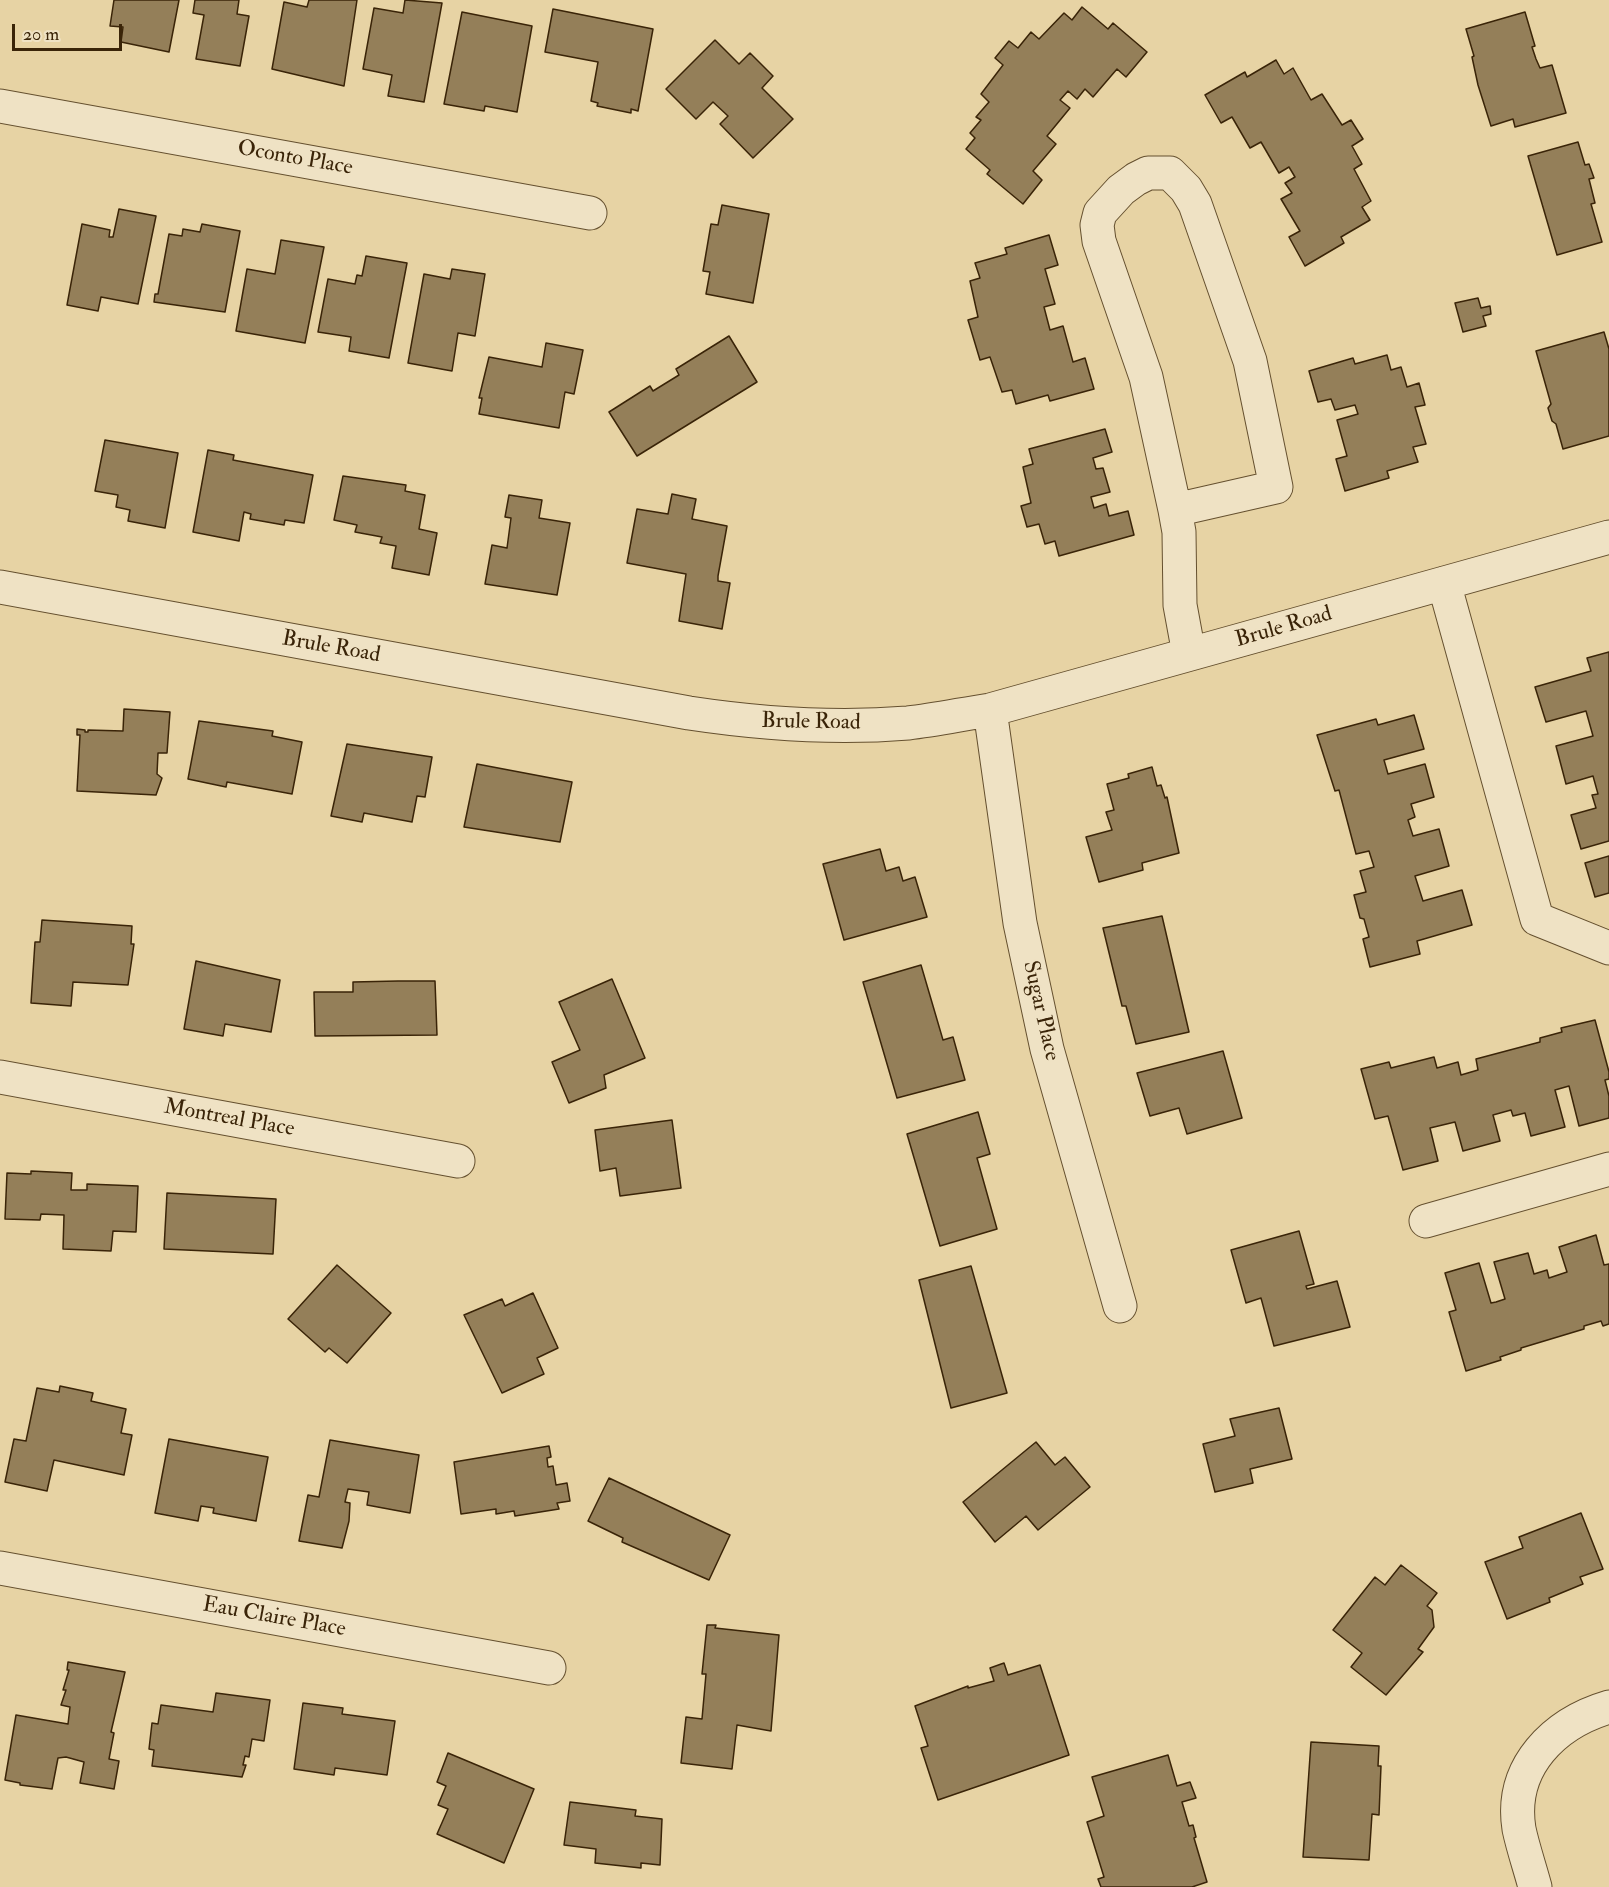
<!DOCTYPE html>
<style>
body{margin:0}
#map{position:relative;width:1609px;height:1887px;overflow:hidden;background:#e7d3a4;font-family:"IM FELL Double Pica",serif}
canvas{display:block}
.scale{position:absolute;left:12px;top:24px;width:110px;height:27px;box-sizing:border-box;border:3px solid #3a2408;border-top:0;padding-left:8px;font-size:18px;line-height:21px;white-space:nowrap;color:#3a2408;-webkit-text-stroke:4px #efe2c4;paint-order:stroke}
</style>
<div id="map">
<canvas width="1609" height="1887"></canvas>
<div class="scale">20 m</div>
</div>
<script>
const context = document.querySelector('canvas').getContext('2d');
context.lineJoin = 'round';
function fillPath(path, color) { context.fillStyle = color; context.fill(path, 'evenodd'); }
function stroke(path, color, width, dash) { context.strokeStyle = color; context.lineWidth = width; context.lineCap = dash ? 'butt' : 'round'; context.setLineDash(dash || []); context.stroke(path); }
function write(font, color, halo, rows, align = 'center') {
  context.font = font + ' "IM FELL Double Pica",serif'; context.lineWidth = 4.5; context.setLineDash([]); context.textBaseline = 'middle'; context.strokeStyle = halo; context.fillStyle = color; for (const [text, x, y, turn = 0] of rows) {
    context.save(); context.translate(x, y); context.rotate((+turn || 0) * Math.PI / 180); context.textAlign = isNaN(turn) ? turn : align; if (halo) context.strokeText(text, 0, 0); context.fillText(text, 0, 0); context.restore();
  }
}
const building = new Path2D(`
 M114 0H179L169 52 121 42 123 27 110 26Z
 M195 0H239L237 14 249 16 240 66 196 59 204 15 193 13Z
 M309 0H357L344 86 272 69 284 2 307 7Z
 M405 0 442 3 424 102 388 96 392 75 363 69 374 8 403 13Z
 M1082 7 1108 29 1113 23 1147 52 1126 77 1117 69 1093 97 1085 89 1077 99 1068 91 1060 100 1070 108 1047 136 1056 144 1033 171 1042 180 1023 204 987 174 990 170 966 149 975 138 970 133 981 120 976 117 989 102 981 94 1003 65 995 58 1009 41 1018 48 1031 32 1039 39 1064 13 1072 20Z
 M553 9 653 29 638 111 631 109V113L597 106 598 103 591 101 598 62 545 52Z
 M462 12 532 26 517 112 485 106 484 111 444 104Z
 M1525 12 1535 46 1532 47 1536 59 1540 68 1552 65 1566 113 1515 127 1513 119 1491 126 1478 85 1472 57 1474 56 1466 29Z
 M715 40 739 64 750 53 773 76 762 88 793 119 753 158 720 124 728 116 713 102 696 119 666 89Z
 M1276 60 1284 74 1293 68 1311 100 1322 94 1342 125 1351 120 1363 139 1352 146 1362 164 1354 169 1371 201 1362 207 1370 220 1341 237 1344 243 1305 266 1289 237 1300 231 1281 199 1292 193 1285 183 1295 177 1289 167 1279 173 1261 142 1250 148 1232 117 1221 123 1205 95 1245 72 1247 77Z
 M1578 142 1585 165 1589 164 1594 178 1589 179 1595 203 1591 204 1602 242 1557 255 1528 156Z
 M722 205 769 214 753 303 706 294 710 272 703 271 711 224 718 225Z
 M119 209 156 216 138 304 101 297 98 311 67 305 82 224 110 230 109 237H113Z
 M202 224 240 231 225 312 154 302 155 294H158L169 234 182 236 183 229 200 232Z
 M1049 235 1058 265 1045 269 1055 304 1044 307 1050 330 1063 326 1073 362 1085 358 1094 389 1050 401 1048 395 1016 404 1012 390 1002 392 990 357 980 360 968 320 978 317 970 281 980 278 975 263 1007 254 1005 248Z
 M281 240 324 247 305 343 236 331 247 269 275 274Z
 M366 256 407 263 389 358 349 351 351 337 318 332 328 279 355 284 357 275 362 276Z
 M452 269 485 274 475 336 458 333 452 371 408 363 424 274 450 279Z
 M1478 298 1481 308 1490 306 1491 314 1483 316 1486 326 1463 332 1455 303Z
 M1604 332 1609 349V436L1563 449 1556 424 1552 421 1548 408 1551 404 1536 351Z
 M729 336 757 382 637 456 609 412 650 386 653 391 679 375 676 369Z
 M546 343 583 350 574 394 565 392 559 428 479 414 482 398H479L489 357 542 367Z
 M1387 355 1391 370 1401 367 1407 387 1419 383 1425 405 1415 407 1426 444 1413 447 1418 462 1387 471 1389 478 1345 491 1336 459 1347 456 1337 420 1358 414 1355 405 1335 410 1331 399 1318 402 1309 371 1353 358 1355 364Z
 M1105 429 1112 452 1093 458 1096 469 1103 468 1110 492 1091 497 1094 508 1106 504 1109 516 1128 511 1134 535 1059 556 1055 541 1045 544 1039 524 1027 527 1021 506 1031 503 1023 467 1033 464 1029 449Z
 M105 440 178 453 165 528 128 521 130 510 116 507 118 495 95 491Z
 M208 450 234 455 233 460 313 475 304 523 285 520 284 525 250 519 251 514 244 512 239 541 193 532Z
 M343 476 406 485 405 491 425 495 419 529 437 533 429 575 392 568 396 546 380 543 382 537 355 532 357 525 334 520Z
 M672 494 696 499 692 519 727 526 718 576V581L730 583 722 629 679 621 686 574 627 563 637 509 668 514Z
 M509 495 542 500 539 518 570 523 557 595 485 584 492 545 507 548 511 518 505 517Z
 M1609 652V841L1581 849 1571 815 1596 808 1592 795 1598 794 1593 776 1566 784 1556 746 1593 736 1586 711 1546 722 1535 687 1591 671 1587 658Z
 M124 709 170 712 167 753H158L157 774 162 778 156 795 77 791 80 735H77V729L85 730V732H88V730L123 731Z
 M1414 715 1424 749 1384 760 1388 774 1425 764 1434 797 1411 804 1415 817 1408 820 1413 836 1439 829 1449 866 1415 876 1423 901 1462 890 1472 925 1417 941 1420 954 1370 967 1363 939 1369 937 1364 919 1360 918 1354 895 1366 892 1360 871 1374 867 1369 851 1356 854 1339 790 1335 791 1317 735 1376 719 1378 725Z
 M199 721 273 731 272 736 302 742 292 794 227 782 226 787 188 779Z
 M347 744 432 757 425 797 417 796 412 822 364 813 362 822 331 816Z
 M477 764 572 782 560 842 464 827Z
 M1152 767 1157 786 1161 785 1165 798 1167 797 1179 853 1142 863 1143 870 1099 882 1086 837 1112 830 1106 812 1114 810 1107 784 1129 778 1128 774Z
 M880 849 886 871 899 867 903 881 915 877 927 917 844 940 823 864Z
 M1609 856V893L1595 897 1585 863Z
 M1162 916 1189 1032 1136 1044 1126 1006H1122L1103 928Z
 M42 920 132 926 131 944H134L128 985 73 982 71 1006 31 1003 35 942H40Z
 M196 961 280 980 271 1032 225 1024 223 1036 184 1029Z
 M921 965 943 1040 953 1037 965 1080 897 1098 863 982Z
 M612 979 645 1058 604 1075 606 1088 569 1103 552 1062 580 1050 559 1002Z
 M398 981H435L437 1035 315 1036 314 992H353V982Z
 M1595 1020 1609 1072V1079L1605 1080 1609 1096V1118L1579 1126 1569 1086 1555 1090 1565 1127 1531 1136 1525 1113 1513 1116 1511 1110 1493 1115 1500 1141 1463 1151 1455 1122 1430 1128 1438 1161 1403 1170 1388 1116 1375 1119 1361 1069 1389 1062 1391 1068 1434 1057 1437 1068 1458 1062 1461 1075 1478 1070 1476 1059 1540 1042V1038L1562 1032 1561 1028Z
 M1223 1051 1242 1118 1187 1134 1179 1108 1150 1116 1137 1073Z
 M978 1112 990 1154 977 1158 997 1229 940 1246 907 1134Z
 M672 1120 681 1188 620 1196 616 1168 600 1171 595 1130Z
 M31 1171 72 1173 71 1190H87V1184L138 1186 136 1232 113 1231 111 1251 63 1249 64 1215 41 1214 40 1220 5 1219 7 1173 31 1174Z
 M167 1193 276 1199 273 1254 164 1249Z
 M1299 1231 1314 1284 1306 1286 1307 1289 1337 1281 1350 1327 1274 1346 1261 1298 1246 1303 1231 1250Z
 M1596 1235 1604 1265 1609 1264V1324L1603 1326 1601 1321 1584 1326V1329L1521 1348V1350L1500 1357 1501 1360 1466 1371 1449 1312 1456 1310 1445 1273 1479 1263 1491 1303 1496 1302 1505 1299 1494 1262 1528 1253 1534 1274 1547 1270 1549 1278 1567 1272 1559 1247Z
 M337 1265 391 1313 347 1363 329 1348 325 1352 288 1319Z
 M971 1266 1007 1393 951 1408 919 1280Z
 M533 1293 558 1348 537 1358 544 1374 502 1393 464 1315 502 1299 505 1306Z
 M60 1386 93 1393 91 1401 126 1409 121 1433 132 1435 124 1475 54 1460 47 1491 5 1482 14 1439 26 1441 37 1388 59 1392Z
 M1279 1408 1292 1459 1250 1469 1253 1483 1215 1492 1203 1444 1235 1436 1230 1419Z
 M169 1439 268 1457 256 1521 213 1513 214 1508 201 1506 198 1521 155 1513Z
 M330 1440 419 1455 410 1513 367 1505 369 1492 348 1489 345 1502 350 1503 349 1521 342 1548 299 1541 308 1495 319 1497Z
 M1036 1442 1055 1465 1065 1457 1090 1487 1038 1530 1026 1516 995 1542 963 1502Z
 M549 1446 551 1457 547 1458 548 1467 553 1466 556 1485 567 1483 570 1501 557 1503 559 1509 515 1516 514 1511 496 1514V1509L461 1514 454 1462Z
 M609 1478 730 1535 709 1580 622 1542 623 1538 588 1521Z
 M1581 1513 1603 1569 1580 1577 1583 1584 1549 1598 1550 1602 1507 1619 1485 1562 1523 1548 1519 1537Z
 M1401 1565 1437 1593 1427 1606 1432 1610 1434 1627 1418 1649 1423 1652 1386 1695 1351 1667 1362 1653 1333 1630 1375 1577 1385 1585Z
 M707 1625H716L715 1628 779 1635 771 1731 737 1725 732 1769 681 1763 686 1717 702 1719 706 1674H702Z
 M68 1662 125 1672 111 1732 114 1733 109 1759 119 1761 114 1789 80 1783 84 1762 66 1757 58 1758 52 1789 20 1785V1783L5 1780 16 1715 68 1724 70 1707 61 1705 66 1690H63L69 1670H67Z
 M1004 1663 1008 1675 1040 1665 1069 1755 938 1800 921 1748 928 1746 915 1706 968 1686V1688L994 1681 990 1668Z
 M216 1693 270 1700 264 1741 252 1739 249 1757 245 1756 243 1765H246L242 1777 152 1766 154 1750 149 1749 152 1723 158 1724 161 1705 213 1712Z
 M303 1703 343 1708 342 1714 395 1721 387 1775 335 1768 334 1775 294 1769Z
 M1311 1742 1379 1746 1378 1766H1381L1379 1815 1372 1814 1369 1860 1303 1857Z
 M448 1753 534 1789 504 1863 437 1834 448 1809 438 1805 446 1786 437 1782Z
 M1168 1755 1177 1786 1190 1782 1196 1798 1182 1802 1189 1826 1193 1825 1196 1837 1194 1838 1207 1882 1192 1887H1101L1098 1879 1104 1877 1087 1822 1104 1816 1092 1777Z
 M570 1802 636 1810 635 1816 662 1819 660 1865 641 1863V1868L595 1863 596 1849 564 1845Z`);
const minor = new Path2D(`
 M0 106 590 213
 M1175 510 1276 487 1250 361 1195 204 1186 189 1170 173H1148L1136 179 1121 190 1100 213 1097 225 1099 241 1146 377 1175 510 1179 532 1180 605 1189 654
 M1444 583 1537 919 1609 948
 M0 587 689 713C762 724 834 729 908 723 935 720 963 714 990 710L1609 537
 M990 710 1020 923 1047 1049 1120 1306
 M0 1077 458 1161
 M1426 1221 1609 1169
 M0 1568 549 1668
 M1535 1887C1530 1868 1523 1848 1519 1829 1509 1766 1555 1723 1609 1707`);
const streetNames = [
 ["Oconto Place",295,159,10],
 ["Brule Road",1284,628,-16],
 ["Brule Road",331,648,10],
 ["Brule Road",811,723,1],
 ["Sugar Place",1040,1011,77],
 ["Montreal Place",229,1119,10],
 ["Eau Claire Place",274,1618,10]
];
fillPath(building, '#947f59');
stroke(building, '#3a2408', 1.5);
stroke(minor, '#65502f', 35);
stroke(minor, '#efe2c4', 33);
write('22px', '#3a2408', '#efe2c4', streetNames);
</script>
